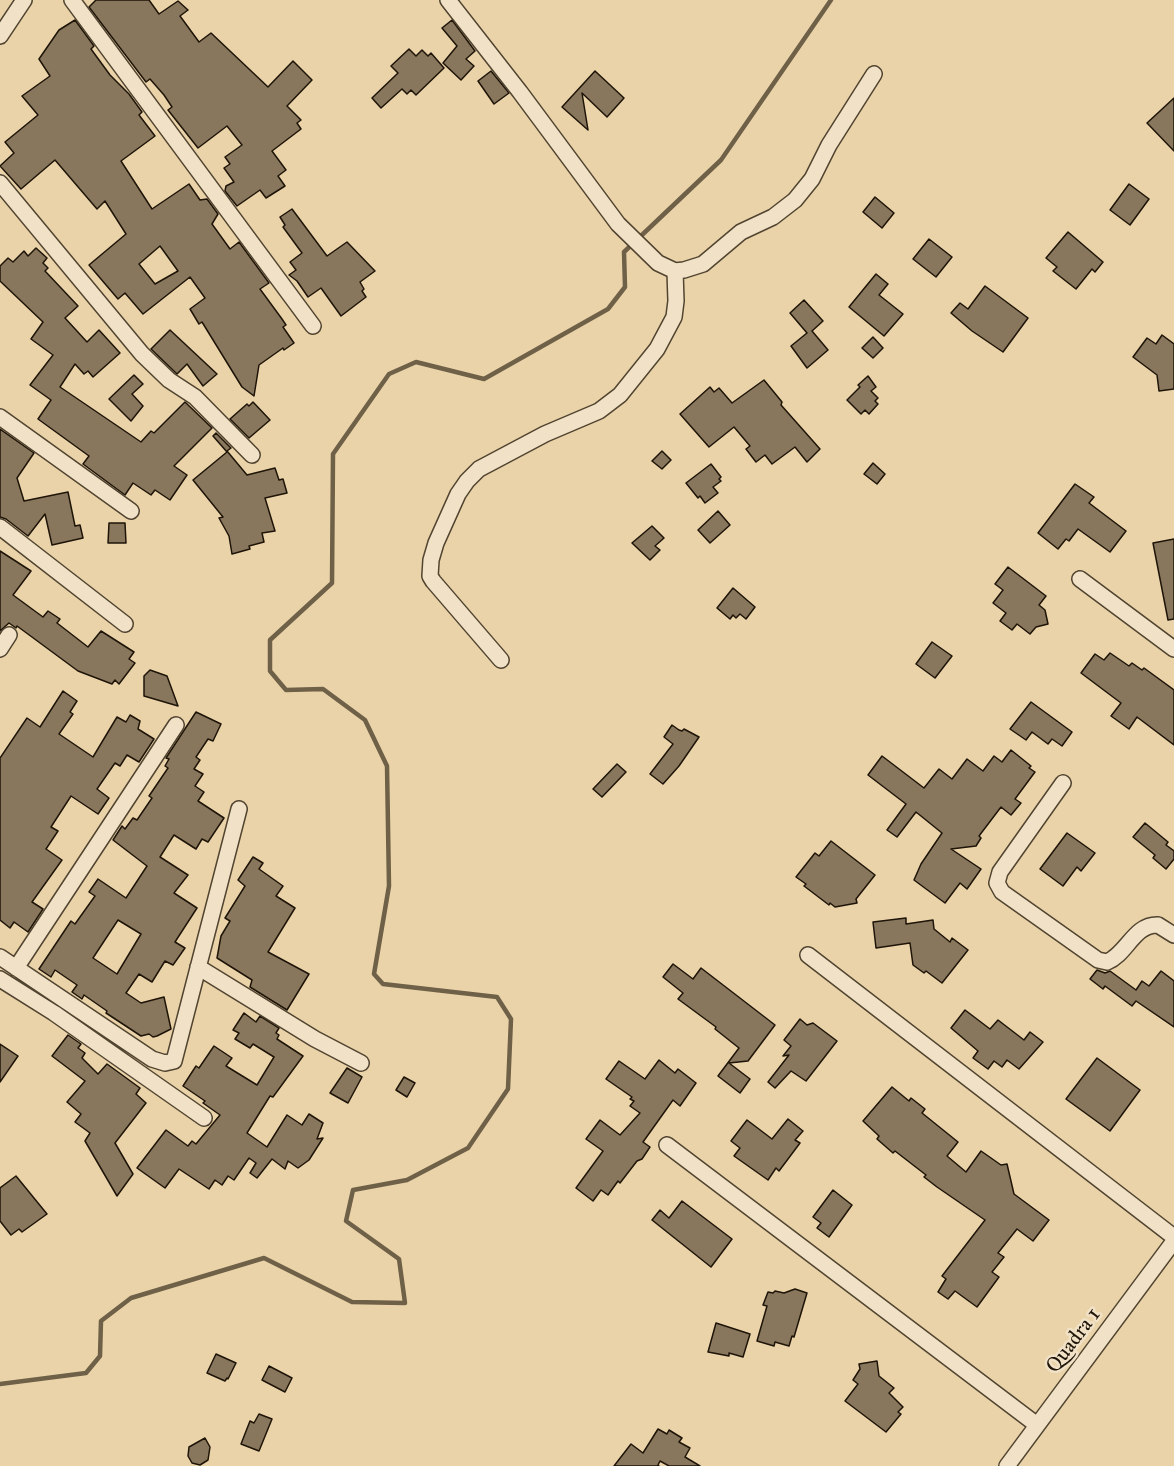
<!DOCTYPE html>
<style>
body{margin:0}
canvas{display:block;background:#ead3a9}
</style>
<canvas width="1174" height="1466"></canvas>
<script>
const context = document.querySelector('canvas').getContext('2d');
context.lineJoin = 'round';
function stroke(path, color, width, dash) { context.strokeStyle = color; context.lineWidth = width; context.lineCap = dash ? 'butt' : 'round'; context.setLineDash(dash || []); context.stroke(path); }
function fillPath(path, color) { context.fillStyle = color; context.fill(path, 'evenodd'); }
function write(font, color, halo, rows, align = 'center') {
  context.font = font + ' "IM FELL Great Primer",serif'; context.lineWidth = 5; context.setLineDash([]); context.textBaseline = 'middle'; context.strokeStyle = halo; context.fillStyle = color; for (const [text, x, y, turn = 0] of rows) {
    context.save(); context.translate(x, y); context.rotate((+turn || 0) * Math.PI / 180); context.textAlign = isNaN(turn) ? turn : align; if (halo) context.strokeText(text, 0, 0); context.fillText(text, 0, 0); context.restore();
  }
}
const stream = new Path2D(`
 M0 1384 86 1373 100 1356 101 1321 131 1298 264 1258 352 1302 405 1303 399 1259 346 1221 353 1190 407 1180 468 1148 508 1089 511 1019 497 997 383 984 374 974 389 886 387 766 365 720 323 689 286 690 270 671V640L332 583 333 454 389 374 416 362 484 379 608 309 625 287 624 252 721 160 831 0`);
const building = new Path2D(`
 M96 0H149L159 14 178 1 188 10 180 16 199 42 211 33 268 87 293 61 312 80 287 106 301 120 297 123 301 129 272 151 286 170 278 176 285 186 266 198 260 190 237 206 225 191 226 186 234 182 224 168 230 164 225 157 242 145 227 126 198 148 168 110 172 107 164 95 150 79 146 82 89 7Z
 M75 20 94 46 91 49 110 75 129 94 142 112 139 115 155 136 121 161 152 209 189 184 200 200 207 199 218 214 212 224 230 249 239 242 269 283 260 289 282 319 286 325 283 327 294 343 284 350 283 348 259 365 254 396 242 387 202 322 199 324 190 309 205 298 190 277 143 314 125 293 118 299 89 265 126 234 105 201 97 209 55 160 21 189 0 166 14 153 5 142 38 115 22 96 50 76 39 59 59 30ZM160 246 178 271 155 284 139 264Z
 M452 20 475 51 466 59 474 66 461 80 443 63 457 46 442 28Z
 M409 49 416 56 422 50 428 56 431 53 444 68 416 95 411 90 407 94 402 89 381 108 372 98 398 73 391 66Z
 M491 71 509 93 494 104 478 81Z
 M595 71 624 98 607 117 582 93 588 130 562 107Z
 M1174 98V151L1147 123Z
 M1129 184 1149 199 1130 225 1110 210Z
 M875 197 894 213 882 228 863 212Z
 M292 209 327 256 347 242 375 271 360 282 364 289 362 291 366 297 341 316 321 288 308 297 297 281 289 275 296 270 290 262 302 253 283 227 285 225 280 217Z
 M1068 232 1103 262 1095 272 1092 269 1076 289 1053 271 1057 267 1046 258Z
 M929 239 952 257 936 277 913 259Z
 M36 248 47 258 43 263 48 268 45 271 78 306 65 318 87 342 99 330 120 353 93 377 88 371 84 374 75 364 60 387 141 442 151 431 154 433 185 402 212 428 174 466 187 475 170 500 155 490 151 495 133 483 125 495 83 464 89 456 38 419 51 400 30 385 53 355 31 339 43 322 0 281V266L8 258 13 262 24 251 28 256Z
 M876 274 888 284 879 295 903 314 884 336 849 307Z
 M985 286 1028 318 1003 352 972 331 951 313 960 303 968 309Z
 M804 300 823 321 812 331 828 350 807 368 791 346 807 333 790 313Z
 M170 330 217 374 203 386 187 364 177 374 151 349Z
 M1162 335 1174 344V389L1159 391 1157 375 1133 357 1147 338 1156 344Z
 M873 337 883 348 873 358 862 348Z
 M134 375 143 384 132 394 143 406 131 421 109 399Z
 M868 376 876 387 871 391 878 398 875 401 878 404 869 414 865 410 861 414 847 400 860 387 858 385Z
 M764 380 782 402 781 405 820 449 807 462 795 447 772 464 765 455 756 462 746 449 750 446 734 427 709 447 680 414 710 387 714 392 719 388 732 403Z
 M253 402 270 420 249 438 230 419 247 404 249 406Z
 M0 429 34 453 17 478 24 501 68 492 75 526 80 525 83 538 52 545 45 514 28 536 6 519 0 517Z
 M216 433 231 448 227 451 247 475 275 468 279 480 283 479 287 493 265 498 275 531 262 533 264 542 249 546 250 549 232 554 229 536 219 518 223 517 193 480 227 452 213 436Z
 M662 451 671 460 662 469 652 461Z
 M873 463 885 474 877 484 864 474Z
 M711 464 721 477 719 479 721 481 713 487 718 493 705 503 700 496 698 498 686 483Z
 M1075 484 1094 497 1089 503 1126 531 1110 552 1078 529 1069 541 1066 539 1058 549 1038 533Z
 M718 511 730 525 710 543 698 530Z
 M109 523H125L126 543H108Z
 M652 526 664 538 655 546 660 550 650 560 632 543Z
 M1174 539V619L1168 620 1153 543Z
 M0 551 31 571 13 595 43 617 48 611 60 619 57 623 88 647 101 631 134 652 129 659 135 663 119 684 115 680 112 684 78 671 17 626 16 628 9 623 0 631Z
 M1008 567 1046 596 1039 605 1045 610 1048 624 1036 627 1030 634 1017 624 1012 630 1000 621 1006 613 993 603 1003 590 995 584Z
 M733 588 755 607 746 619 740 614 736 618 733 615 730 619 717 608Z
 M932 642 952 656 935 678 916 664Z
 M1110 653 1129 666 1132 663 1142 670 1144 668 1174 690V745L1137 717 1129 729 1111 716 1121 703 1081 673 1095 654 1104 660Z
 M150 670 167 676 178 706 144 696V676Z
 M63 691 77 701 70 712 73 714 59 734 93 757 117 717 126 722 130 715 140 721 138 729 154 739 139 762 127 755 120 766 115 763 97 789 109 798 98 814 71 796 51 827 58 831 46 849 62 860 32 902 43 909 28 932 14 922 10 928 0 920V758L27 718 40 727Z
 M1031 702 1072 732 1062 746 1052 739 1048 744 1032 732 1026 740 1010 729Z
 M196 712 221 724 213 741 208 739 196 757 200 760 194 769 203 774 195 786 204 792 198 801 224 818 208 842 202 839 196 849 174 835 160 857 188 875 174 893 197 908 175 942 185 948 173 965 165 961 152 982 139 974 126 993 141 1003 164 997 171 1029 157 1036 153 1037 149 1034 141 1036 106 1013 107 1011 84 995 82 999 72 992 77 985 55 970 51 977 39 969 71 921 75 924 95 896 89 892 98 879 126 898 147 866 113 840 122 826 125 829 133 818 137 820 152 798 149 796 168 768 165 766 169 759 166 758ZM118 920 141 934 117 974 93 958Z
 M672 725 679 730 682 731 684 729 699 737 679 766 663 784 650 774 673 744 664 737Z
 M1011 750 1031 766 1029 768 1035 772 1015 799 1021 803 1011 815 1001 807 979 836 981 838 976 846 951 849 981 869 967 889 960 883 945 903 914 880 921 864 942 833 916 812 897 837 887 830 906 804 868 775 882 756 924 788 939 769 952 779 967 759 983 771 994 756 1002 762Z
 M617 764 626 772 602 797 593 789Z
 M1145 823 1168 842 1166 845 1174 851V859L1166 869 1153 858 1155 855 1133 837Z
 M1067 833 1095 853 1081 871 1077 867 1063 886 1040 869Z
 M831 841 875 875 856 899 857 903 835 907 830 903 829 905 804 886 806 884 796 877 815 853 819 856Z
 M253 857 263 863 259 869 283 886 276 896 295 908 268 952 309 974 287 1010 250 987 252 980 217 958 221 936 230 921 225 918 245 886 238 880Z
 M906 918V924L933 920 934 929 950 942 952 938 968 950 942 983 926 971 924 973 913 965 910 943 876 948 873 922Z
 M673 964 693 979 701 968 775 1025 748 1061 729 1063 750 1079 740 1093 718 1076 739 1048 715 1029 716 1027 678 999 683 993 663 977Z
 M1097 970 1105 973 1110 971 1136 990 1142 981 1149 986 1161 971 1174 981V1027L1136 1001 1132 1006 1105 986 1103 989 1090 979Z
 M965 1010 990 1029 998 1020 1024 1040 1030 1032 1043 1042 1019 1069 1007 1060 1002 1067 994 1061 988 1069 973 1058 978 1051 951 1028Z
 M244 1013 256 1022 260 1016 279 1028 276 1033 279 1035 277 1039 303 1056 273 1097 270 1096 247 1133 267 1147 287 1115 302 1125 309 1114 323 1123 317 1139 323 1138 309 1160 298 1168 288 1161 285 1169 272 1159 257 1178 250 1173 256 1163 249 1158 234 1180 228 1176 222 1185 215 1180 209 1189 179 1169 165 1188 137 1168 166 1130 188 1146 192 1141 196 1144 220 1115 203 1103 205 1101 183 1086 196 1066 199 1068 214 1046 232 1058 226 1066 257 1085 274 1057 253 1044 250 1048 235 1039 239 1033 233 1030Z
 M800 1019 807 1025 813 1023 837 1041 806 1081 791 1071 775 1088 768 1082 789 1055 783 1056 791 1046 784 1040Z
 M68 1035 81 1044 78 1048 85 1053 82 1058 98 1074 107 1064 140 1088 136 1094 146 1103 115 1143 133 1174 117 1196 85 1141 90 1133 75 1122 81 1114 67 1102 85 1081 52 1056Z
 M0 1044 18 1056 0 1082Z
 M1097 1058 1140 1090 1110 1131 1066 1099Z
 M659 1060 675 1073 678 1069 696 1083 680 1106 673 1100 643 1142 650 1147 642 1159 637 1161 620 1183 618 1181 608 1195 601 1190 593 1201 576 1188 603 1151 586 1139 600 1120 620 1135 640 1113 630 1106 634 1101 630 1099 632 1097 606 1079 619 1061 645 1079Z
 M347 1068 362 1077 348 1103 330 1093Z
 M404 1077 415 1083 407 1097 396 1090Z
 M892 1087 909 1101 911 1098 925 1109 922 1113 958 1142 947 1156 966 1172 981 1151 1001 1165 1007 1164 1014 1194 1049 1220 1033 1241 1017 1229 998 1253 1004 1257 992 1272 999 1277 977 1307 955 1291 948 1299 938 1292 946 1279 942 1276 985 1220 937 1187 924 1177 926 1175 895 1151 893 1153 877 1139 879 1136 863 1121Z
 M788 1119 803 1131 795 1140 800 1143 779 1171 776 1168 768 1180 734 1156 740 1148 731 1141 747 1120 772 1139Z
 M16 1176 47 1214 22 1232 19 1229 11 1235 0 1221V1188Z
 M833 1190 852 1205 829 1237 817 1228 821 1223 813 1217Z
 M682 1201 732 1239 711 1267 652 1220 660 1210 669 1218Z
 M795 1289 807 1293 794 1337 792 1336 789 1346 775 1342 774 1346 757 1341 767 1306 763 1305 768 1292 773 1293 775 1291 784 1293Z
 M716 1323 750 1334 743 1357 729 1353V1356L708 1352Z
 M216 1354 236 1363 228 1379 227 1378 225 1381 207 1373Z
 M877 1361 879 1376 894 1388 889 1393 903 1407 898 1412 901 1414 886 1432 845 1401 858 1384 853 1380 860 1369 859 1364Z
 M269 1366 292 1378 285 1392 262 1380Z
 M259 1414 272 1419 259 1451 241 1444 250 1421 254 1423Z
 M658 1429 667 1434 669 1430 682 1438 679 1442 690 1448 685 1457 700 1466H669L660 1461 658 1465 659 1466H614L631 1444 643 1453Z
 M205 1438 210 1447 208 1460 200 1465 192 1463 188 1456 189 1447Z`);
const minor = new Path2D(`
 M72 0 313 326
 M448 0 520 92 618 224 658 263 675 271 684 270 703 264 741 232 773 217 795 200 812 179 829 145 874 74
 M0 36 24 0
 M0 183 142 354 169 380 195 397 252 455
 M0 417 131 511
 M0 527 125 624
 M1080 579 1174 649
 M0 649 9 635
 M501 660 433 581 430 576 431 560 436 543 458 494 467 481 479 469 545 434 599 411 620 395 657 349 674 317 676 301 675 271
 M1063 783 1000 872 997 883 1002 892 1098 960 1107 962C1127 954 1134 924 1158 925L1174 935
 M808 955 1174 1237
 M0 957 152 1059 165 1063 174 1061 239 809
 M198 967 315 1039 361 1063
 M16 968 176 725
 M0 979 54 1013 204 1118
 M667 1145 1037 1425
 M1007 1466 1174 1241`);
const streetNames = [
 ["Quadra 1",1074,1341,-53]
];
stroke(stream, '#6f6048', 4.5);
fillPath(building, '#88775c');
stroke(building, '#1e1408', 1.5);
stroke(minor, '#514430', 18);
stroke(minor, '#f1e2c7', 15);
write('21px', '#1e1408', '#f1e2c7', streetNames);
</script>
